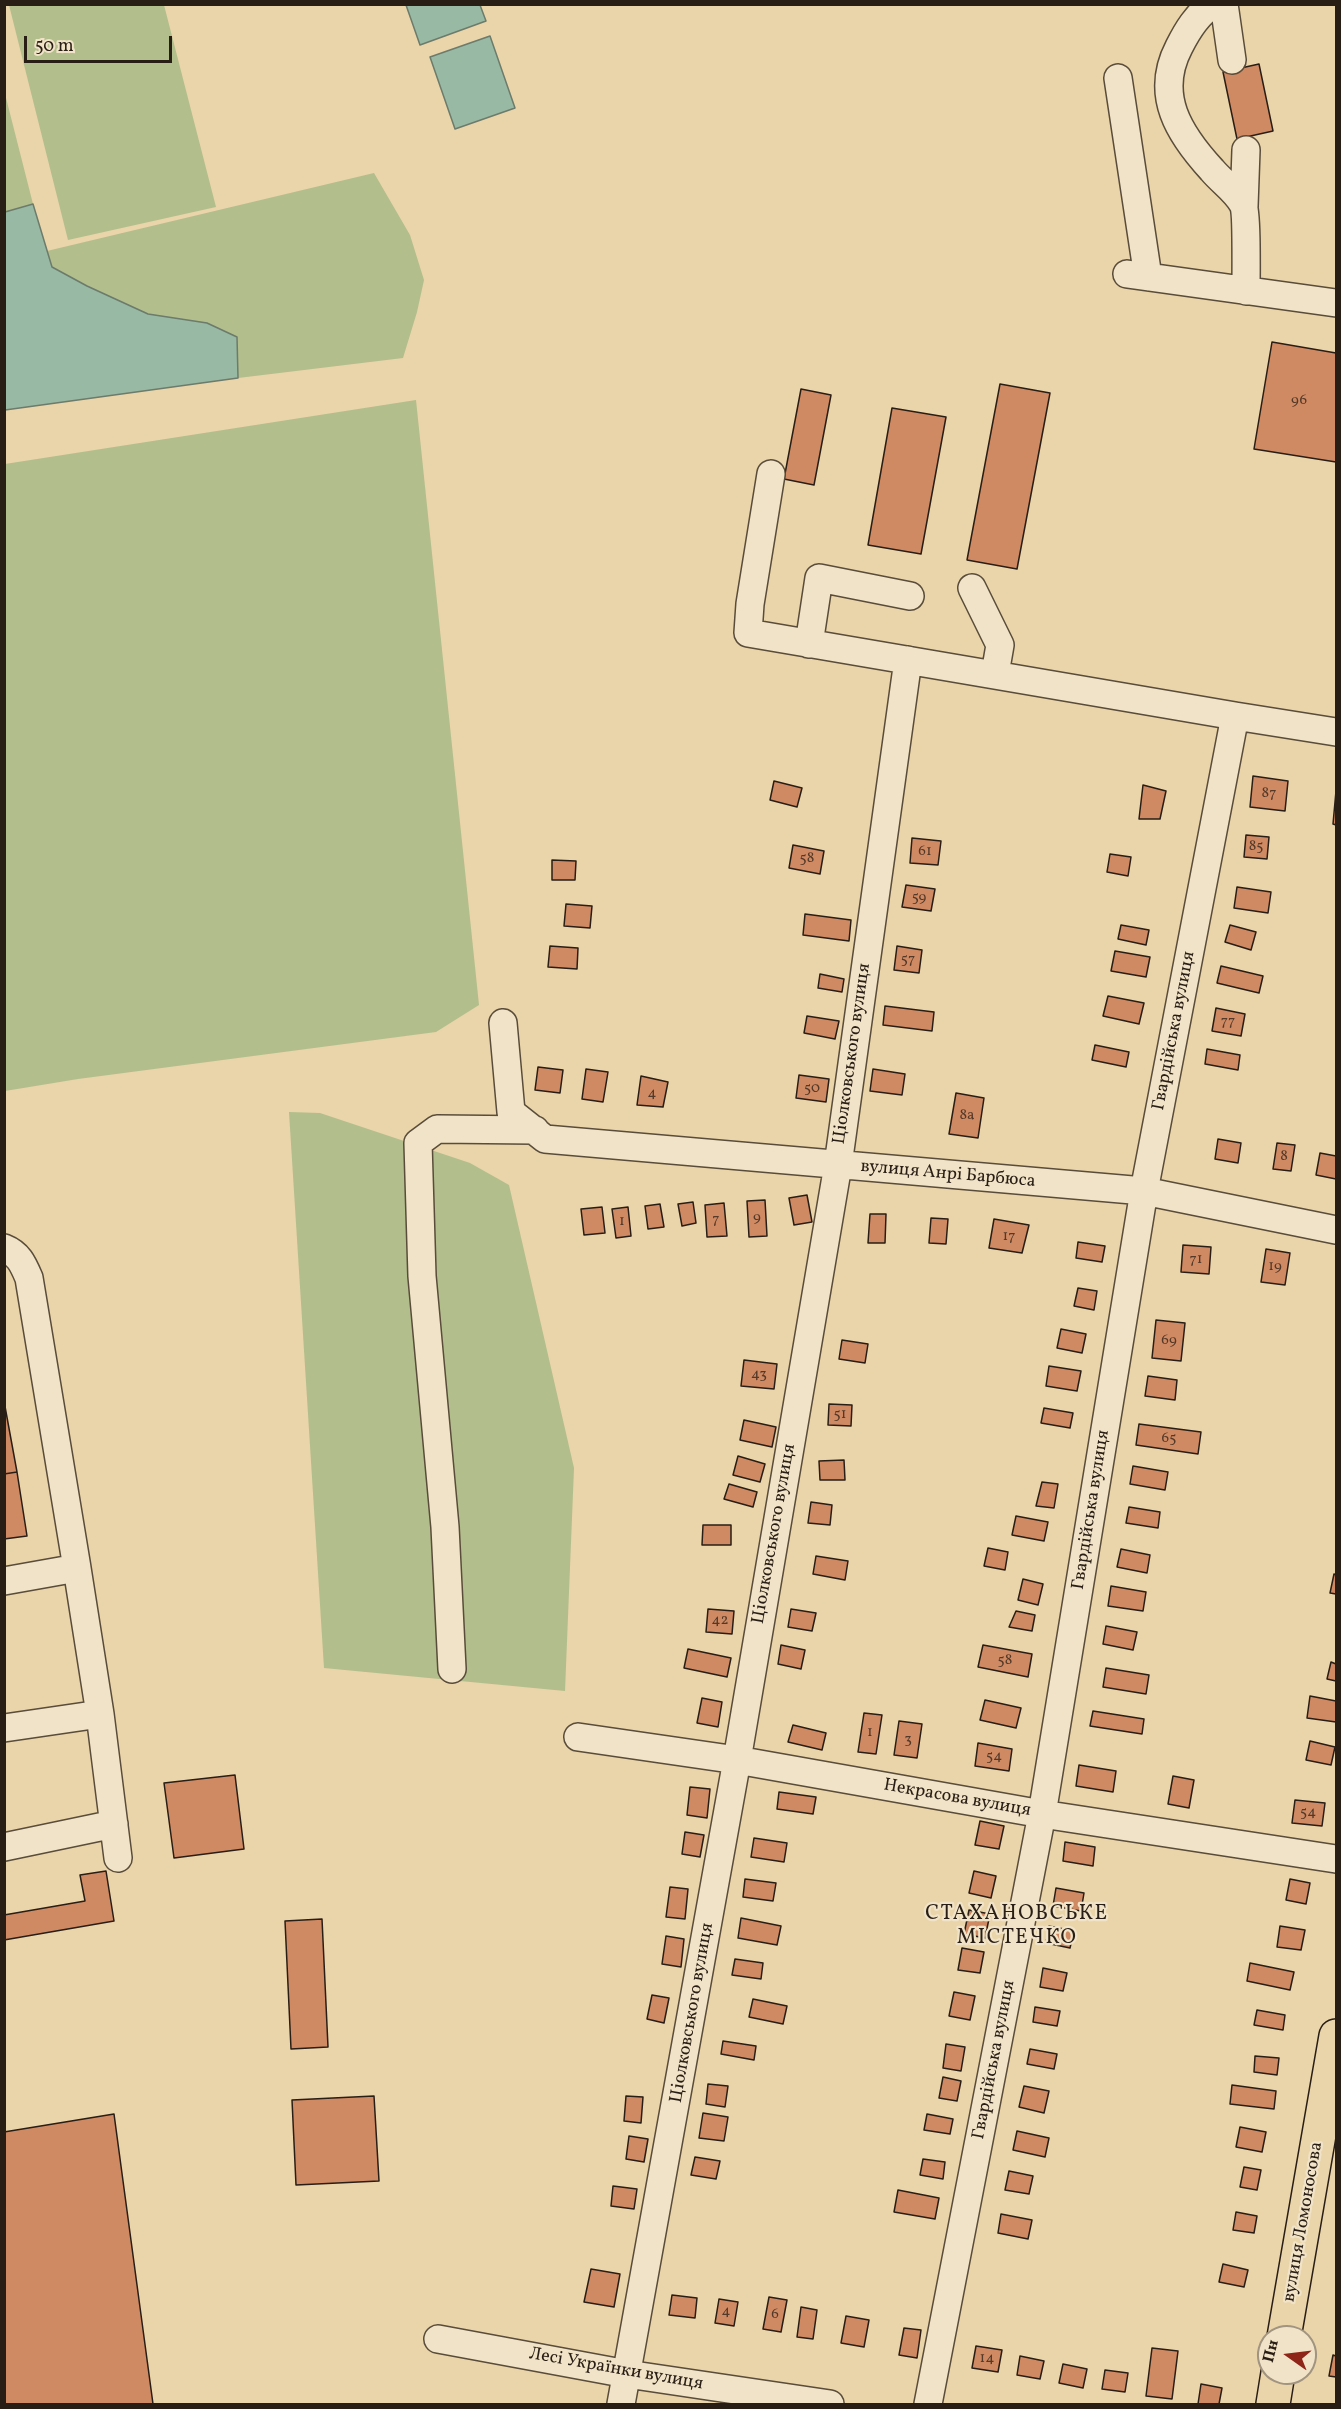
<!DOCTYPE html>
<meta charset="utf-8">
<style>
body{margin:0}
#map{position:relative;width:1341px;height:2409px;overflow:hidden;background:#ead4a9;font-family:Vollkorn,serif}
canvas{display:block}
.frame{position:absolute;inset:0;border:6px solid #291e15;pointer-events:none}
.north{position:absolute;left:1257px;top:2325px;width:60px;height:60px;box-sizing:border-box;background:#f1e3c7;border:2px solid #a19480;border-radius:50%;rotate:284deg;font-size:16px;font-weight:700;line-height:24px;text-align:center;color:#291e15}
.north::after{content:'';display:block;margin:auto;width:21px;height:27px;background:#8f2418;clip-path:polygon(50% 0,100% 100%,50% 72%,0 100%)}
.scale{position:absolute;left:24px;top:36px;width:148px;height:27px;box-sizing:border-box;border:3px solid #291e15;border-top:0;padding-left:8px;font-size:18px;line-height:21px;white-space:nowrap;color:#291e15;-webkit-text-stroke:4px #f1e3c7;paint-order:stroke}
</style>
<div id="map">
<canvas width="1341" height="2409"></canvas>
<div class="frame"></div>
<div class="north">Пн</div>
<div class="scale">50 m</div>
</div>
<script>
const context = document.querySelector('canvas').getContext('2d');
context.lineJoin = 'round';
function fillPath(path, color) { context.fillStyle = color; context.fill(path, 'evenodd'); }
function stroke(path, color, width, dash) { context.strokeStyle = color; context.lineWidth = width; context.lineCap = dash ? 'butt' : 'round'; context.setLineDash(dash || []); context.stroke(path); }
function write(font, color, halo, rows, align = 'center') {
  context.font = font + ' Vollkorn,serif'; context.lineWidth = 4.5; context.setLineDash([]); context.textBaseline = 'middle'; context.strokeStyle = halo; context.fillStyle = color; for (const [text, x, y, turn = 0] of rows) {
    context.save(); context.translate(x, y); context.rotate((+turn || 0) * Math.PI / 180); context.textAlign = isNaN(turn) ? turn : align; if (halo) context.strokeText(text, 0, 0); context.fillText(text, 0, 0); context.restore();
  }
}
const green = new Path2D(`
 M9 5H164L216 207 68 240Z
 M4 90 33 204 5 212H4Z
 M374 173 410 235 424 280 417 312 403 358 238 378 237 337 207 323 148 314 87 286 52 267 47 251Z
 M416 400 479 1005 436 1032 78 1079 5 1091V464Z
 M289 1112 320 1113 470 1163 509 1185 574 1468 565 1691 324 1668Z`);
const water = new Path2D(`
 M406 5H480L486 21 420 45Z
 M490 36 515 108 455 129 430 57Z
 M33 204 52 267 87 286 148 314 207 323 237 337 238 378 5 410V212Z`);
const building = new Path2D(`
 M1259 64 1273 131 1237 139 1223 72Z
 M1272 342 1336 353V462L1254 449Z
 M1000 384 1050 393 1017 569 967 560Z
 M801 389 831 395 814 485 784 479Z
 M892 408 946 417 921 554 868 545Z
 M1253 776 1288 781 1285 811 1250 807Z
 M774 781 802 788 797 807 770 800Z
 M1143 785 1166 791 1160 819H1139Z
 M1336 791V825L1333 824Z
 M1246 835 1269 837 1267 859 1244 857Z
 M912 838 941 841 938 865 910 863Z
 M793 845 824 851 820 874 789 868Z
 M1110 854 1131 857 1128 876 1107 872Z
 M552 860 576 861 575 880H552Z
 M906 885 935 889 931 911 902 907Z
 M1237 887 1271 892 1268 913 1234 908Z
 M566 904 592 906 590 928 564 926Z
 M805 914 851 920 849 941 803 935Z
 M1121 925 1149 930 1146 945 1118 939Z
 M1230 925 1256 932 1251 950 1225 942Z
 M550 946 578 948 577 969 548 967Z
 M897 946 922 950 919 973 894 970Z
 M1115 951 1150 957 1146 977 1111 971Z
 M1221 966 1263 976 1259 993 1217 983Z
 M820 974 844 979 842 992 818 988Z
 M1108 996 1144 1003 1139 1024 1103 1016Z
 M885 1006 934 1012 932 1031 883 1025Z
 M1216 1008 1245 1014 1241 1036 1212 1031Z
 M807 1016 839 1021 835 1039 804 1033Z
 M1095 1045 1129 1052 1126 1067 1092 1060Z
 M1207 1049 1240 1055 1238 1070 1205 1064Z
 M538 1067 563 1070 560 1093 535 1090Z
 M586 1069 608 1072 603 1102 582 1099Z
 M873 1069 905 1074 902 1095 870 1091Z
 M799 1075 829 1079 826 1102 796 1098Z
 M641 1076 668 1082 663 1107 637 1105Z
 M956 1093 984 1098 978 1138 949 1134Z
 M1218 1139 1241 1143 1238 1163 1215 1159Z
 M1277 1143 1295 1145 1291 1171 1273 1169Z
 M1320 1153 1336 1156V1179L1316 1175Z
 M807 1195 812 1222 794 1225 789 1198Z
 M765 1200 767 1236 749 1237 747 1201Z
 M693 1202 696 1223 682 1226 678 1204Z
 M724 1203 727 1236 707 1237 705 1205Z
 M660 1204 664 1227 648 1229 645 1206Z
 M602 1207 605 1233 584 1235 581 1209Z
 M628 1207 631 1236 616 1238 612 1209Z
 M870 1214H886L885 1243H868Z
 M931 1218 948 1219 946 1244 929 1243Z
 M994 1219 1029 1225 1022 1253 989 1248Z
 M1078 1242 1105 1246 1102 1262 1076 1258Z
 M1183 1245 1211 1247 1209 1274 1181 1272Z
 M1266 1249 1290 1253 1285 1285 1261 1282Z
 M1078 1288 1097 1291 1094 1310 1074 1306Z
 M1156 1320 1185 1323 1181 1361 1152 1358Z
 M1061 1329 1086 1334 1082 1353 1057 1348Z
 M842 1340 868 1344 865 1363 839 1359Z
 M744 1360 777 1364 774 1389 741 1386Z
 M1049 1366 1081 1371 1077 1391 1046 1386Z
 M1148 1376 1177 1380 1175 1400 1145 1396Z
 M4 1401 17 1472 4 1474Z
 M829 1404 852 1405 851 1426 828 1425Z
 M1044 1408 1073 1413 1070 1428 1041 1423Z
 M744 1420 776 1427 772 1447 740 1440Z
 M1139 1424 1201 1432 1198 1454 1136 1445Z
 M738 1456 765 1464 760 1482 733 1475Z
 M844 1460 845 1480H820L819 1461Z
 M1133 1466 1168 1472 1165 1490 1130 1484Z
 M17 1472 27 1536 4 1539V1474Z
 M1042 1482 1058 1484 1054 1508 1036 1506Z
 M729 1484 757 1492 753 1507 724 1499Z
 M811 1502 832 1505 830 1525 808 1523Z
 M1129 1507 1160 1512 1158 1528 1126 1523Z
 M1016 1516 1048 1522 1044 1541 1012 1535Z
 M703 1525H731V1545H702Z
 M988 1548 1008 1552 1005 1570 984 1566Z
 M1121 1549 1150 1555 1147 1573 1117 1567Z
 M816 1556 848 1561 845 1580 813 1574Z
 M1334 1574 1336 1575V1594L1330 1593Z
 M1023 1579 1043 1584 1038 1605 1018 1600Z
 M1111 1586 1146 1592 1143 1611 1108 1606Z
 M708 1609 734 1611 732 1634 706 1632Z
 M791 1609 816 1613 812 1631 788 1627Z
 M1016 1611 1035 1615 1032 1631 1009 1627Z
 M1106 1626 1137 1632 1133 1650 1103 1644Z
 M781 1645 805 1650 801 1669 778 1664Z
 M983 1645 1032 1654 1028 1677 978 1667Z
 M688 1649 731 1658 727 1677 684 1668Z
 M1331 1662 1336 1664V1681L1327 1679Z
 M1106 1668 1149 1675 1146 1694 1103 1687Z
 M1310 1696 1336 1701V1722L1307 1718Z
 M702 1698 722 1702 718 1727 697 1723Z
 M985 1700 1021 1708 1016 1728 980 1720Z
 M1093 1711 1144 1719 1142 1734 1090 1726Z
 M864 1713 882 1715 876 1754 858 1752Z
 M899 1721 922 1724 917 1758 894 1755Z
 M793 1725 826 1733 822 1750 788 1742Z
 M1310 1741 1335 1747 1331 1765 1306 1760Z
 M978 1743 1012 1749 1009 1771 975 1766Z
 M1079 1765 1116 1771 1113 1792 1076 1786Z
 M235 1775 244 1849 174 1858 164 1783Z
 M1173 1776 1194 1780 1189 1808 1168 1804Z
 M690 1787 710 1789 707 1818 687 1815Z
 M779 1792 816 1797 813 1814 777 1809Z
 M1295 1800 1325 1803 1322 1826 1292 1823Z
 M980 1821 1004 1826 999 1849 975 1845Z
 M685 1832 704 1835 700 1857 682 1854Z
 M754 1838 787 1843 784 1862 751 1857Z
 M1065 1842 1095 1847 1093 1866 1063 1861Z
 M106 1871 114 1921 4 1940V1915L85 1901 80 1875Z
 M974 1871 996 1876 991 1898 969 1893Z
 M745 1879 776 1883 773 1901 743 1897Z
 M1290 1879 1310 1883 1306 1904 1286 1900Z
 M670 1887 688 1889 685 1919 666 1917Z
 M1056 1888 1084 1893 1081 1911 1053 1906Z
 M969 1910 990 1914 985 1938 964 1934Z
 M741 1918 781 1926 777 1945 738 1938Z
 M322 1919 328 2047 291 2049 285 1921Z
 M1049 1926 1074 1931 1070 1948 1046 1943Z
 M1280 1926 1305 1930 1301 1950 1277 1947Z
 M666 1936 684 1939 681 1967 662 1964Z
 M962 1948 984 1952 980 1973 958 1970Z
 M735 1959 763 1963 761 1979 732 1975Z
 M1250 1963 1294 1972 1290 1990 1247 1981Z
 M1043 1968 1067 1973 1063 1991 1040 1987Z
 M954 1992 975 1996 970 2020 949 2016Z
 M652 1995 669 1998 664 2023 647 2019Z
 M753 1999 787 2006 783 2024 749 2017Z
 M1035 2007 1060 2011 1057 2026 1033 2022Z
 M1257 2010 1285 2015 1283 2030 1254 2025Z
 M723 2041 756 2046 754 2060 721 2054Z
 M946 2044 965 2047 961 2071 943 2068Z
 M1030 2049 1057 2054 1054 2069 1027 2064Z
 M1255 2056 1279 2058 1277 2075 1254 2072Z
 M943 2077 961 2081 957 2101 939 2098Z
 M708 2084 728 2086 725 2107 706 2104Z
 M1232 2085 1276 2091 1274 2109 1230 2104Z
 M1024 2086 1049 2091 1044 2113 1019 2107Z
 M374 2096 379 2181 296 2185 292 2100Z
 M626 2096 643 2097 641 2123 624 2121Z
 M703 2113 728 2117 724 2141 699 2138Z
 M114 2114 153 2404H4V2132Z
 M927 2114 953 2119 950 2134 924 2130Z
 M1240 2127 1266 2132 1262 2152 1236 2147Z
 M1017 2131 1049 2138 1045 2157 1013 2150Z
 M629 2136 648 2139 644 2162 626 2159Z
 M695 2157 720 2161 716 2179 691 2175Z
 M923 2159 945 2162 943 2179 920 2175Z
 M1244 2167 1261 2170 1257 2190 1240 2187Z
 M1009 2171 1033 2176 1029 2194 1005 2190Z
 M613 2186 637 2189 634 2209 611 2206Z
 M898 2190 939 2198 935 2219 894 2212Z
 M1236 2212 1257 2216 1254 2233 1233 2230Z
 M1001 2214 1032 2220 1028 2239 998 2233Z
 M1223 2264 1248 2270 1244 2287 1219 2282Z
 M591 2269 620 2274 614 2307 584 2302Z
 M672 2295 697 2298 695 2318 669 2315Z
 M769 2297 787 2300 781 2332 763 2329Z
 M719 2299 738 2302 734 2326 715 2323Z
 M801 2307 817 2310 813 2339 797 2337Z
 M846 2316 869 2320 864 2347 841 2343Z
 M904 2328 921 2330 917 2358 899 2355Z
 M976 2346 1002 2350 998 2372 972 2368Z
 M1152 2348 1178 2351 1172 2399 1146 2396Z
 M1333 2355 1336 2356V2377L1329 2376Z
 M1020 2356 1044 2361 1040 2379 1017 2375Z
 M1063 2364 1087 2369 1083 2388 1059 2383Z
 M1105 2370 1128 2373 1125 2392 1102 2389Z
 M1201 2384 1222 2388 1219 2404H1198Z`);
const minor = new Path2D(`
 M1213 4C1197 14 1187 31 1179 47 1154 95 1179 134 1212 170 1222 182 1235 190 1243 204 1247 212 1246 276 1246 291
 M1224 4 1232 60
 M1118 78 1148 277
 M1244 206 1246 150
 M1127 274 1336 303
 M771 474 750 604 748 633 1235 716
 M972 588 1000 645 995 674
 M809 644 819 578 910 596
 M503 1023 511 1112 545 1139 1144 1191 1336 1230
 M4 1248C19 1254 23 1264 29 1278L77 1568
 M4 1581 77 1568 100 1714 118 1858
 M452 1669 445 1527 422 1276 418 1143 437 1129 535 1130
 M4 1728 100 1714
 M578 1737 737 1760 1042 1814 1336 1859
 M4 1847 114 1824
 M438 2339 627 2374 830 2404
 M621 2404 737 1760 838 1165 908 660
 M928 2404 1042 1814 1144 1191 1235 716 1336 732`);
const major = new Path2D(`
 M1284 2337 1336 2036
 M1273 2404 1278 2373`);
const numberNames = [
 ["96",1299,401],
 ["87",1269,794],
 ["85",1256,847],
 ["61",925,852],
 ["58",807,859],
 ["59",919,898],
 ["57",908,960],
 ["77",1228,1022],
 ["50",812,1089],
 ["4",652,1094],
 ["8а",967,1116],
 ["8",1284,1157],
 ["9",757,1218],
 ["7",716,1220],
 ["1",622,1222],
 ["17",1009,1237],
 ["71",1196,1260],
 ["19",1275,1267],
 ["69",1169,1341],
 ["43",759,1375],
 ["51",840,1415],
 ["65",1169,1439],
 ["42",720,1621],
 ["58",1005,1661],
 ["1",870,1733],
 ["3",908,1740],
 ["54",994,1757],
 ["54",1308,1813],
 ["4",726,2312],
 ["6",775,2315],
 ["14",987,2359]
];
const streetNames = [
 ["Гвардійська вулиця",1175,1031,-79],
 ["Ціолковського вулиця",853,1054,-82],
 ["вулиця Анрі Барбюса",948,1175,5],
 ["Гвардійська вулиця",1092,1510,-81],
 ["Ціолковського вулиця",775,1534,-80],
 ["Некрасова вулиця",957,1799,10],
 ["Ціолковського вулиця",693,2013,-80],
 ["Гвардійська вулиця",995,2060,-79],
 ["вулиця Ломоносова",1304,2222,-80],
 ["Лесі Українки вулиця",616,2370,10]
];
const quarterNames = [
 ["СТАХАНОВСЬКЕ",1017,1915],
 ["МІСТЕЧКО",1017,1939]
];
fillPath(green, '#b2be8c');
fillPath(water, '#98b9a4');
stroke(water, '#6c7b6b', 1.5);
fillPath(building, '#d08a63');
stroke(building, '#291e15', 1.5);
stroke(minor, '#594c3a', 30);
stroke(major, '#291e15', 36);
stroke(minor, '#f1e3c7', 27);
stroke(major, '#ead4a9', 33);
write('15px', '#533928', null, numberNames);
write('18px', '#291e15', '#f1e3c7', streetNames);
context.letterSpacing = '1.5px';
write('21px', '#291e15', '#f1e3c7', quarterNames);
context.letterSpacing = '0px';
</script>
